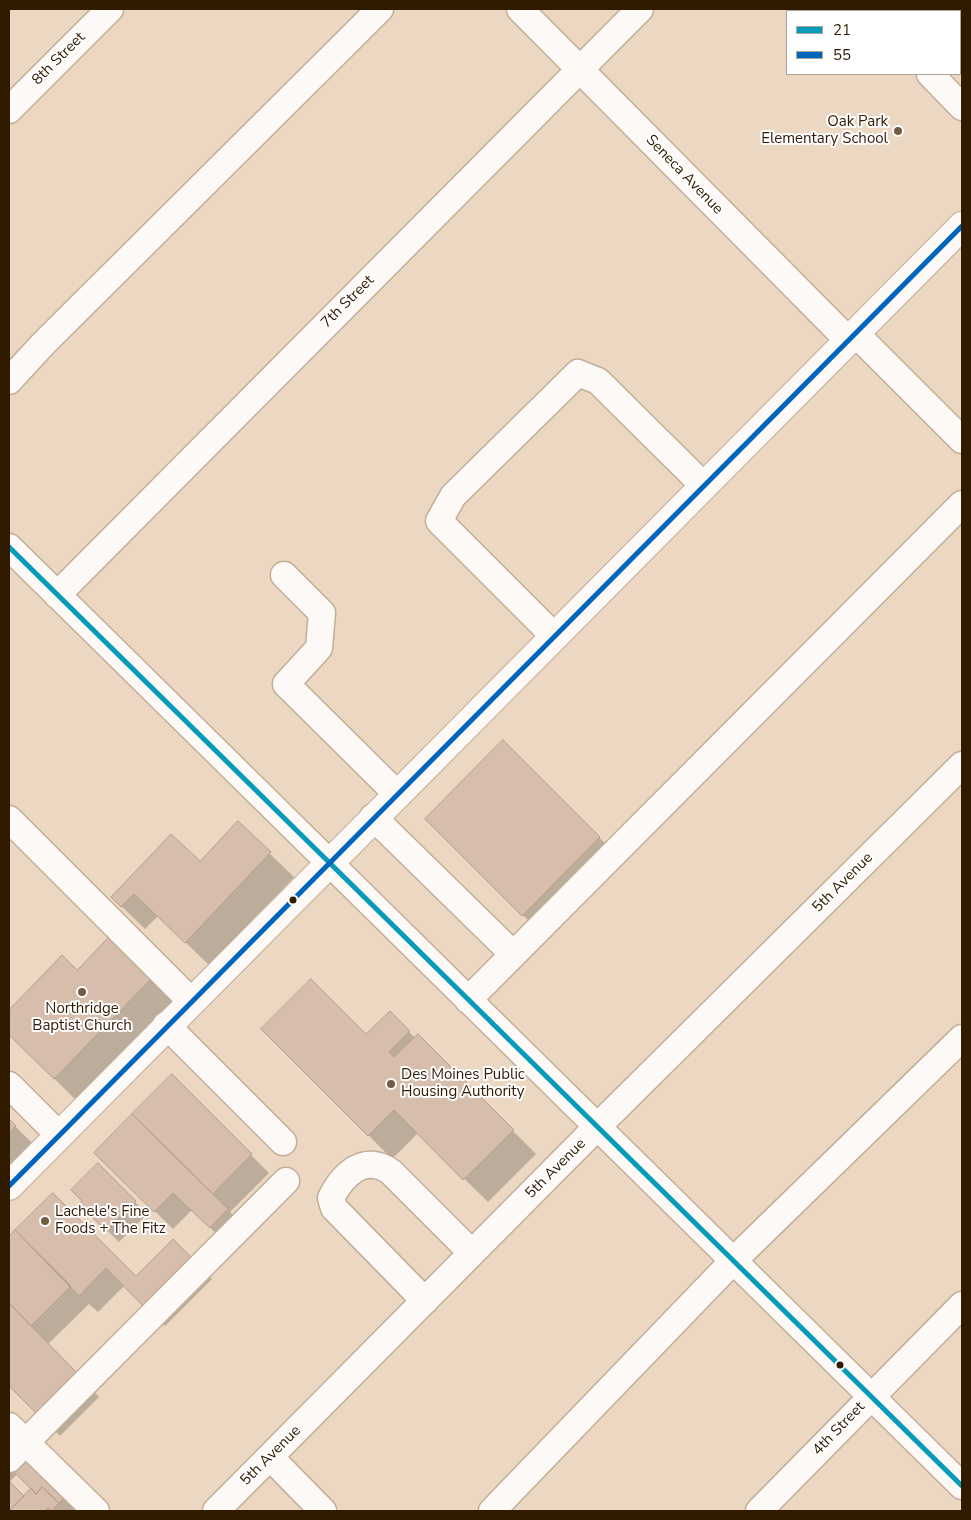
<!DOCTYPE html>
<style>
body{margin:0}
#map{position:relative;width:971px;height:1520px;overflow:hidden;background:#ecd8c2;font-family:"Nunito Sans",sans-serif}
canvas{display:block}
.frame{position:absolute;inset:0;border:10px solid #311b00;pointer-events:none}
.legend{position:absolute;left:786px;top:10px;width:175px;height:65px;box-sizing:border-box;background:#fff;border:1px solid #ada499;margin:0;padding:6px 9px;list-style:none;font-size:15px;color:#311b00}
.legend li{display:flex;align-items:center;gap:10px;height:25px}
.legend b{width:25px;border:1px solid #ada499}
</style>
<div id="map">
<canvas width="971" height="1520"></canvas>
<div class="frame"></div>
<ul class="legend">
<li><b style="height:6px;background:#059bb9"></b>21</li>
<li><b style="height:6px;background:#0065bd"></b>55</li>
</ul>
</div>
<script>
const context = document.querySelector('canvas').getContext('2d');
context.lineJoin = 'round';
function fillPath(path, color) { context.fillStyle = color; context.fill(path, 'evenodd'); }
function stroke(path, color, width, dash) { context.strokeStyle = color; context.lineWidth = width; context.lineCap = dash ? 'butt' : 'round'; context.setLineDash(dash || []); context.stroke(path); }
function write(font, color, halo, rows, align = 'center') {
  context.font = font + ' "Nunito Sans",sans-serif'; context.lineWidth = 4; context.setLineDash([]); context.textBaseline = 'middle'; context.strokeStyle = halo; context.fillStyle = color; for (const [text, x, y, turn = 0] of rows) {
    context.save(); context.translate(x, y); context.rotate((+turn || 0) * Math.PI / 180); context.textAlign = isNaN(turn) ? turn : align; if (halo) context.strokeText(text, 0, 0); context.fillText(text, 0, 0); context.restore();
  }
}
const shadow = new Path2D(`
 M938 9H962V38L960 35V11H941Z
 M503 742 623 861 546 938 426 819Z
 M238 823 294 877 209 965 158 916 145 929 112 897 200 863Z
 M113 935 178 999 78 1102 9 1034V1012L62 957 77 971Z
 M390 1012 415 1038 418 1036 536 1154 488 1202 418 1133 392 1159 263 1029 366 1036Z
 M172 1076 269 1173 230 1212 245 1228 228 1245 192 1210 173 1229 96 1153Z
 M9 1120 39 1150 9 1180Z
 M98 1165 147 1214 119 1242 80 1204Z
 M53 1195 136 1277 173 1240 212 1279 165 1326 125 1285 98 1312 89 1304 48 1344 99 1397 60 1436 9 1385V1238Z
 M9 1442 79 1507 75 1511H9V1483L24 1498 32 1489 17 1474 9 1483Z`);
const building = new Path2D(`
 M937 9H962V40L960 37V11H939Z
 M503 740 600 837 522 916 425 819Z
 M238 821 271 852 185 943 134 894 121 907 111 897 171 834 200 861Z
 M113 933 155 975 54 1079 9 1035V1010L62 955 77 970Z
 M311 979 366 1034 390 1011 410 1031 389 1052 394 1057 418 1034 514 1130 463 1180 394 1110 368 1136 261 1029Z
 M172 1074 252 1154 213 1194 132 1114Z
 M132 1114 228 1209 210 1228 173 1193 154 1212 94 1153Z
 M9 1119 16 1126 9 1134Z
 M98 1163 136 1201 106 1231 79 1204 82 1201 71 1190Z
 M53 1193 136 1276 173 1239 195 1261 146 1309 106 1268 79 1296 15 1230Z
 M15 1230 71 1286 31 1326 9 1303V1237Z
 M9 1303 77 1373 36 1413 9 1386Z
 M25 1453 68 1494 59 1503 42 1487 36 1494 10 1468Z
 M10 1482 24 1496 9 1511V1483Z
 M42 1487 59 1503 52 1511 48 1508 45 1511H9L31 1488 36 1494Z`);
const minor = new Path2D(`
 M520 9 848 340
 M866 9 869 11
 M930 74 962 107
 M9 110 110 9
 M855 333 962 440
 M9 381 43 344 380 9
 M9 547C325 862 646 1171 962 1486
 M284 575 322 613 319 648 286 684 397 794
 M57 595 640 9
 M554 636 439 521 453 496 578 373 598 381 704 486
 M373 817 513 954
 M9 819 191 1001
 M468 1000 962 504
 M166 1025 283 1142
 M9 1085 59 1135
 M425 1301 334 1208 331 1198C343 1174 365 1153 391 1172L472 1253
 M9 1426 96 1511
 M270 1457 323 1511
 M9 1459 286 1181
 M216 1511 597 1127 962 765
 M492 1511 735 1259 962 1038
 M759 1511 962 1305`);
const major = new Path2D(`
 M9 1186 962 226`);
const bus1 = new Path2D(`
 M9 547C325 862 646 1171 962 1486`);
const bus2 = new Path2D(`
 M9 1186 962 226`);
const markers = [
 [898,131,5,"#725d44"],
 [293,900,4.5,"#311b00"],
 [82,992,5,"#725d44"],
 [391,1084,5,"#725d44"],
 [45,1221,5,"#725d44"],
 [840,1365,4.5,"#311b00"]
];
const streetNames = [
 ["8th Street",59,59,-45],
 ["Seneca Avenue",684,175,46],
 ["7th Street",348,302,-45],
 ["5th Avenue",843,883,-45],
 ["5th Avenue",556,1169,-45],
 ["4th Street",839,1429,-46],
 ["5th Avenue",271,1456,-45]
];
const poiNames = [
 ["Oak Park",888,122,"right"],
 ["Elementary School",888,139,"right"],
 ["Northridge",82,1009,"center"],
 ["Baptist Church",82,1026,"center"],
 ["Des Moines Public",401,1075],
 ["Housing Authority",401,1092],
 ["Lachele's Fine",55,1212],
 ["Foods + The Fitz",55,1229]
];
fillPath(shadow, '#0003');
fillPath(building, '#d7beac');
stroke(building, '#b49d8a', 1);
stroke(minor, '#c2ae97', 29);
stroke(major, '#c2ae97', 30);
stroke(minor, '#fcf9f6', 26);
stroke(major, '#fcf9f6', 28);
stroke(bus1, '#059bb9', 5);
stroke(bus2, '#0065bd', 5);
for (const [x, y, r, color] of markers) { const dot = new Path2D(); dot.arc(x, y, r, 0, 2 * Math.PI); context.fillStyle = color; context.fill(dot); stroke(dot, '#fff', 2); }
write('15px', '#311b00', '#fff', streetNames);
write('15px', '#311b00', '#fff', poiNames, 'left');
</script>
